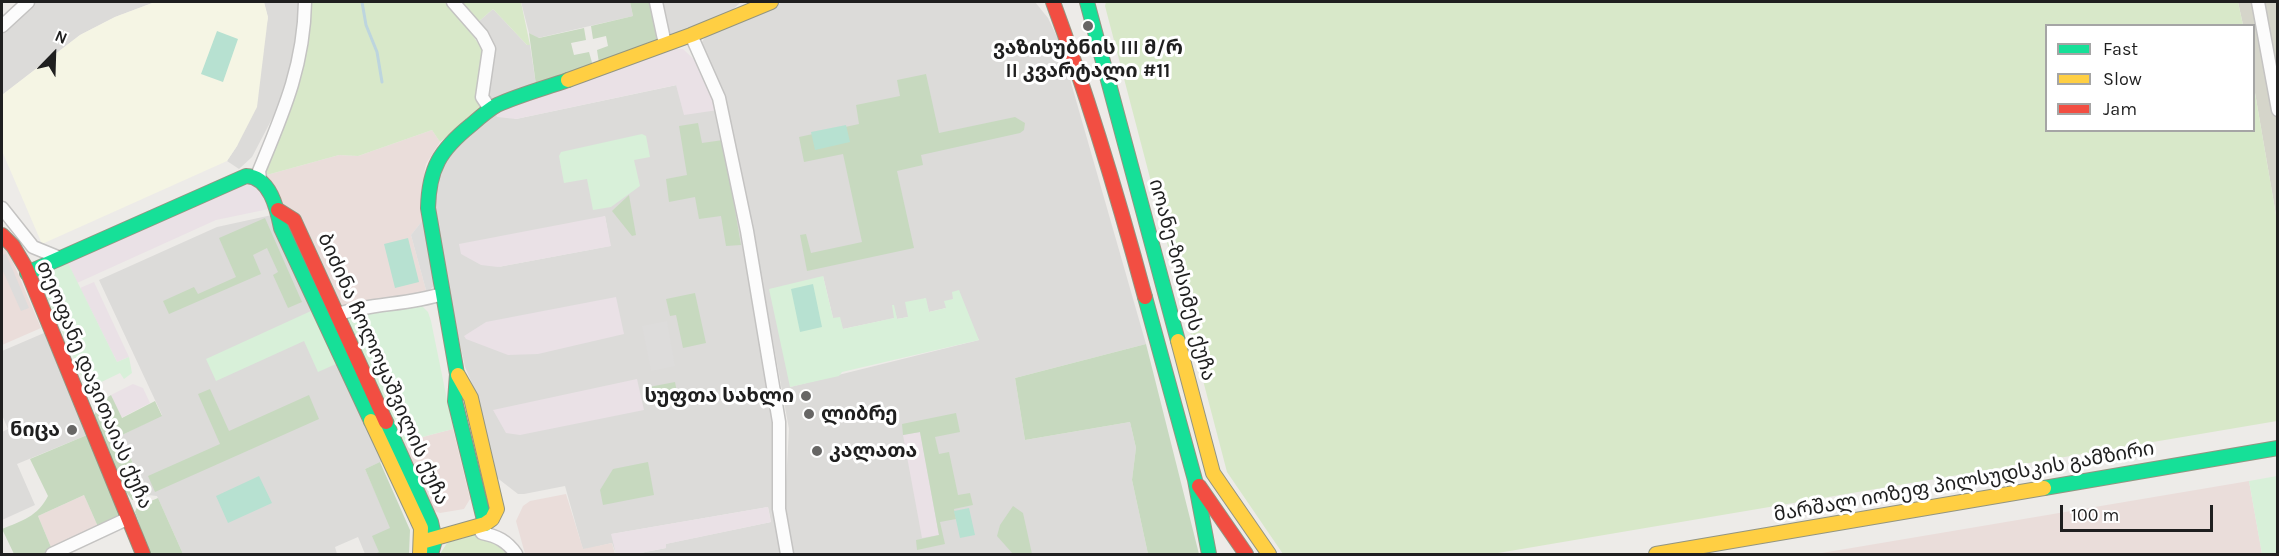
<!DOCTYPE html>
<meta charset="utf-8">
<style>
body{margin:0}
#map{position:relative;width:2279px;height:556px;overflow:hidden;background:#edebe8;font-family:Karla,sans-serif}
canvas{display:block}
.frame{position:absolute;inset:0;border:3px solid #1f1f1f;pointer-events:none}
.legend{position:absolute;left:2045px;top:24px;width:210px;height:108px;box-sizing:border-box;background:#fff;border:2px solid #a5a5a5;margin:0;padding:8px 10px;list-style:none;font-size:18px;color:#1f1f1f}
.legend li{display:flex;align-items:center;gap:12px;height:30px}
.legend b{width:30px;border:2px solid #a5a5a5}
.north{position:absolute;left:24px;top:24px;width:60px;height:60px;-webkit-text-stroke:4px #fff;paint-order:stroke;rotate:23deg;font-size:16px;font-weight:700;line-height:24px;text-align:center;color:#1f1f1f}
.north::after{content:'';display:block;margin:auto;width:21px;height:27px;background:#1f1f1f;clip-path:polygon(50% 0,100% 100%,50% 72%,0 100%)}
.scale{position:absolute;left:2060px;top:505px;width:153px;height:27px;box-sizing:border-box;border:3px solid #1f1f1f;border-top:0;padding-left:8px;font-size:18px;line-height:21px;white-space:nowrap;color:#1f1f1f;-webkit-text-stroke:4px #fff;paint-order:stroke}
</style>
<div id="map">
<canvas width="2279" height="556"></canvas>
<div class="frame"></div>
<ul class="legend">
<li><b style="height:8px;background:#16e098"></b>Fast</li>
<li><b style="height:8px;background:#ffcf43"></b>Slow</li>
<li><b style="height:8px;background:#f24e42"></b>Jam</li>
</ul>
<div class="north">N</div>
<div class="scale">100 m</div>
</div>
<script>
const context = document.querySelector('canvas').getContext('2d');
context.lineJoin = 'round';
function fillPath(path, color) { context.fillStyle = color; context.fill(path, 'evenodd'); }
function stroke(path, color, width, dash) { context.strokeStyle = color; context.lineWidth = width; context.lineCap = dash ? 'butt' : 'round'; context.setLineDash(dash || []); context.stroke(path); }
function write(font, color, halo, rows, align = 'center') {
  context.font = font + ' Karla,"Noto Sans Georgian",sans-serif'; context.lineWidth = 6; context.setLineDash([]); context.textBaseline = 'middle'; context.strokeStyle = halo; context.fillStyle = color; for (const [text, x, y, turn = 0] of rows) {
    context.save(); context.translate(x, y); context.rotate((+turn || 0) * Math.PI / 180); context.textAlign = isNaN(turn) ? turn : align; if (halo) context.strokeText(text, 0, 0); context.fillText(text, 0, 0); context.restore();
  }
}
const residential = new Path2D(`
 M33 2H155L115 17 80 35 2 95V31Z
 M264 2H302L293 64 285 94 252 157 239 169 227 161 237 146 268 18Z
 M521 2H630L633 16 538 38 529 33Z
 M661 2H741L730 12 668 39Z
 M783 2H1035L1048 18 1059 41 1146 344 1015 378 1025 440 1130 422 1136 448 1132 480 1148 554H792L784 518 789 429 751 221 719 82 701 52V43L707 35ZM823 276 833 318 843 329 895 318 893 305 897 319 908 317 925 298 929 312 946 308 953 299 979 340 790 387Z
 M493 9 527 45H530L536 85 487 102 492 59 477 23Z
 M677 85 718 110 727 147 773 414 774 509 783 554H635L666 548 665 544 771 522 768 507 612 534 616 554 612 543 583 550 565 486 524 494H518L496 477 479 400 465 367 430 207 438 166 494 110 516 119ZM605 216 610 246 498 267Z
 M272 215 383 461 365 469 391 528 379 553 375 554H365L358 537 335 547 337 554H307L306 553 302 554H183L157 496 148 495 120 436 162 415 99 280 217 227Z
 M44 333 87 435 17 464 35 505 2 520V432L8 429 2 415V351Z`);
const commercial = new Path2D(`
 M432 130 440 142 426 164 424 174 423 220 411 235 426 290 424 295 341 313 263 176 339 155 358 156Z
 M2 244 7 248 41 328 2 345Z
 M453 429 470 499 464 509 440 513 434 511 403 442Z
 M2249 481 2262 554H1816Z
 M566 494 583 549 612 543 615 554H525L516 521 523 506 530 501Z
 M84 495 99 529 53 552 38 516Z`);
const industrial = new Path2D(`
 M675 49H683L701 66 718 110 684 115 676 85 516 119 497 117 494 110Z
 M245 182 257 186 269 209 216 220 77 283 68 263Z
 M605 216 611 246 498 267 481 265 461 254 459 244Z
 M94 282 129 357 117 362 80 288Z
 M616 297 624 334 538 354 508 355 466 339 464 336 486 322Z
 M637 379 644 410 520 435 506 433 493 410Z
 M133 384 143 388 150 403 121 418 111 395Z
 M920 432 939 535 922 538 903 435Z
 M768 507 771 522 666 544V548L635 554H616L611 534Z`);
const education = new Path2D(`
 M155 2H264L268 17 257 107 237 146 227 161 42 244 2 151V95L80 35 115 17Z`);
const construction = new Path2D(`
 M2238 2H2277V221L2254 87V26L2243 25Z`);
const grass = new Path2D(`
 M307 2H449L483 50 480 108 440 142 432 130 358 156 339 155 263 176Z
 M459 2H521L530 45H527L493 9 477 23Z
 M1106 2H2238L2243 25 2046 26V130H2254V87L2277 221V421L1492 554H1283L1227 472 1105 6Z
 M474 535 496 544 507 554H440L447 543Z`);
const forest = new Path2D(`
 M630 2H650L658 41 599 63 597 50 608 46 606 36 593 39 591 26 633 16Z
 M584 28 586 40 571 43 574 55 589 52 593 66 536 85 529 33 539 38Z
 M926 74 939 133 1015 117 1025 123 1024 130 1020 133 921 155 923 165 897 171 914 248 807 271 800 235 806 234 811 253 862 242 843 154 804 162 799 137 859 124 856 105 900 96 897 80Z
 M698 123 702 143 723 140 741 245 726 246 721 216 699 219 695 197 669 202 666 179 687 175 679 126Z
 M629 195 636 235 632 236 612 211Z
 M265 218 302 302 288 308 273 275 278 272 267 248 253 255 261 274 169 314 163 301 194 287 198 294 236 277 219 238Z
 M695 293 706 343 683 348 676 315 670 316 666 299Z
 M1146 344 1199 554H1148L1132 480 1136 448 1130 422 1025 440 1015 378Z
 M675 382 678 398 653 404 649 387Z
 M210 389 229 431 309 395 319 419 155 492 148 476 220 444 198 394Z
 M111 395 122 418 155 401 162 416 120 436 148 495 139 500H132L119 482 94 416 100 402Z
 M956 413 960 432 935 437 939 454 949 452 958 495 970 493 973 505 954 509 956 519 940 522 945 544 917 550 916 540 939 535 920 432 903 435 902 424Z
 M87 435 122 518 99 529 84 495 38 516 53 552 48 554H14L2 529C22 521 38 516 48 496L30 459Z
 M380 462 410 530 409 554H375L379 552 372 536 390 528 365 469Z
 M648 462 654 495 603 505 600 490 613 469Z
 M158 498 183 554H150L135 512 137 507Z
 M1013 506 1023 513 1032 554H1013L997 536 1000 525Z`);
const park = new Path2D(`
 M642 134 646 136 650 157 634 160 640 186 611 207 593 210 587 179 564 183 559 156 561 152Z
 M68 263 117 362 129 357 132 373 124 379 120 373 87 389 40 281V277Z
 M823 276 833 318 840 317 843 329 894 318 892 305H894L897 319 908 317 905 302 926 298 929 312 946 308 944 301 953 299 952 292 959 290 979 340 842 372 839 376 790 387 769 289Z
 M422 306 428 312 431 321 453 429 403 442 347 318 357 313Z
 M311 311 336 364 318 372 304 341 216 381 206 359Z
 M2277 476V554H2262L2249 481Z`);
const pitch = new Path2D(`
 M217 31 238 39 223 82 201 74Z
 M846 125 850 142 815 150 811 132Z
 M408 238 419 282 395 288 384 244Z
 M813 284 822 327 800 332 791 289Z
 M259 476 272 503 228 523 216 496Z
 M969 508 975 535 960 538 954 511Z`);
const parking = new Path2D(`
 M423 220 434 280 433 287 424 295 426 290 411 235Z
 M6 254 29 308 21 311 2 269V255Z
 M667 321 675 366 651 371 642 326Z`);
const stream = new Path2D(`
 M362 2 366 25 377 52 382 82`);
const street = new Path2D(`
 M453 2 482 35 489 49 482 97 490 109
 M656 2 665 44
 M2258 2 2278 110
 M2 26 28 2
 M691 35 719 98 747 231 779 422V509L787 554
 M260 179 259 171C283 113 304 66 305 2
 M2 208 33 247 60 258
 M338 314C372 303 408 305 442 294
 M478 527 482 533C497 536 507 541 516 554
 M52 554 129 518`);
const fast = new Path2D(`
 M1087 2 1178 341
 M27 273 246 176C270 177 277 208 281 228L371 421
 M1145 297 1195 480 1209 554
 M386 422 431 522 435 540 431 554
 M2044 488 2278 448
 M485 524 455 401 457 374 428 208C429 168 440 150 471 125 479 118 488 110 497 105 519 95 545 88 568 80`);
const slow = new Path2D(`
 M568 80 691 35 771 2
 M1178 341 1213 473 1269 554
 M371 421 421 528 420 554
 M425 541 485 524 492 519 497 509 471 398 458 375
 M1656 554 2044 488`);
const jam = new Path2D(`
 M1053 2C1089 99 1118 197 1145 297
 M278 210 294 220 386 422
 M2 235 13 246 26 268 143 554
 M1199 486 1246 554`);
const markers = [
 [1088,26,6,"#676665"],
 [806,396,6,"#676665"],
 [809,414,6,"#676665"],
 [72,430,6,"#676665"],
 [817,451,6,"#676665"]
];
const poiNames = [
 ["ვაზისუბნის III მ/რ",1088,48,"center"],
 ["II კვარტალი #11",1088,71,"center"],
 ["სუფთა სახლი",794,396],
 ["ლიბრე",821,414,"left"],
 ["ნიცა",60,430],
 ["კალათა",829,451,"left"]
];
const streetNames = [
 ["იოანე-ზოსიმეს ქუჩა",1182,280,75],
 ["ბიძინა ჩოლოყაშვილის ქუჩა",383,369,66],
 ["თეოფანე დავითაიას ქუჩა",94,385,67],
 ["მარშალ იოზეფ პილსუდსკის გამზირი",1964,482,-10]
];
fillPath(residential, '#dcdbd9');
fillPath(commercial, '#eaddda');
fillPath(industrial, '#eae1e6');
fillPath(education, '#f5f5e4');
fillPath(construction, '#d5d5ca');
fillPath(grass, '#d8e8c9');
fillPath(forest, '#c7d9bf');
fillPath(park, '#d8f0d9');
fillPath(pitch, '#b7e1d1');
fillPath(parking, '#dddcdb');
stroke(stream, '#bdd5de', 3);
stroke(street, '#c4c3c2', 15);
stroke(fast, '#939581', 16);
stroke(slow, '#939581', 16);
stroke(jam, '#939581', 16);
stroke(street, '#fcfcfc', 12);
stroke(fast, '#16e098', 14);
stroke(slow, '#ffcf43', 14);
stroke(jam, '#f24e42', 14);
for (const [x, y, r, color] of markers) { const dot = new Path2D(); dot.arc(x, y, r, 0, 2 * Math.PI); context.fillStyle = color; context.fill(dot); stroke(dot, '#fff', 2); }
write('bold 20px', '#1f1f1f', '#fff', poiNames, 'right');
write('20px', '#1f1f1f', '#fff', streetNames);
</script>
